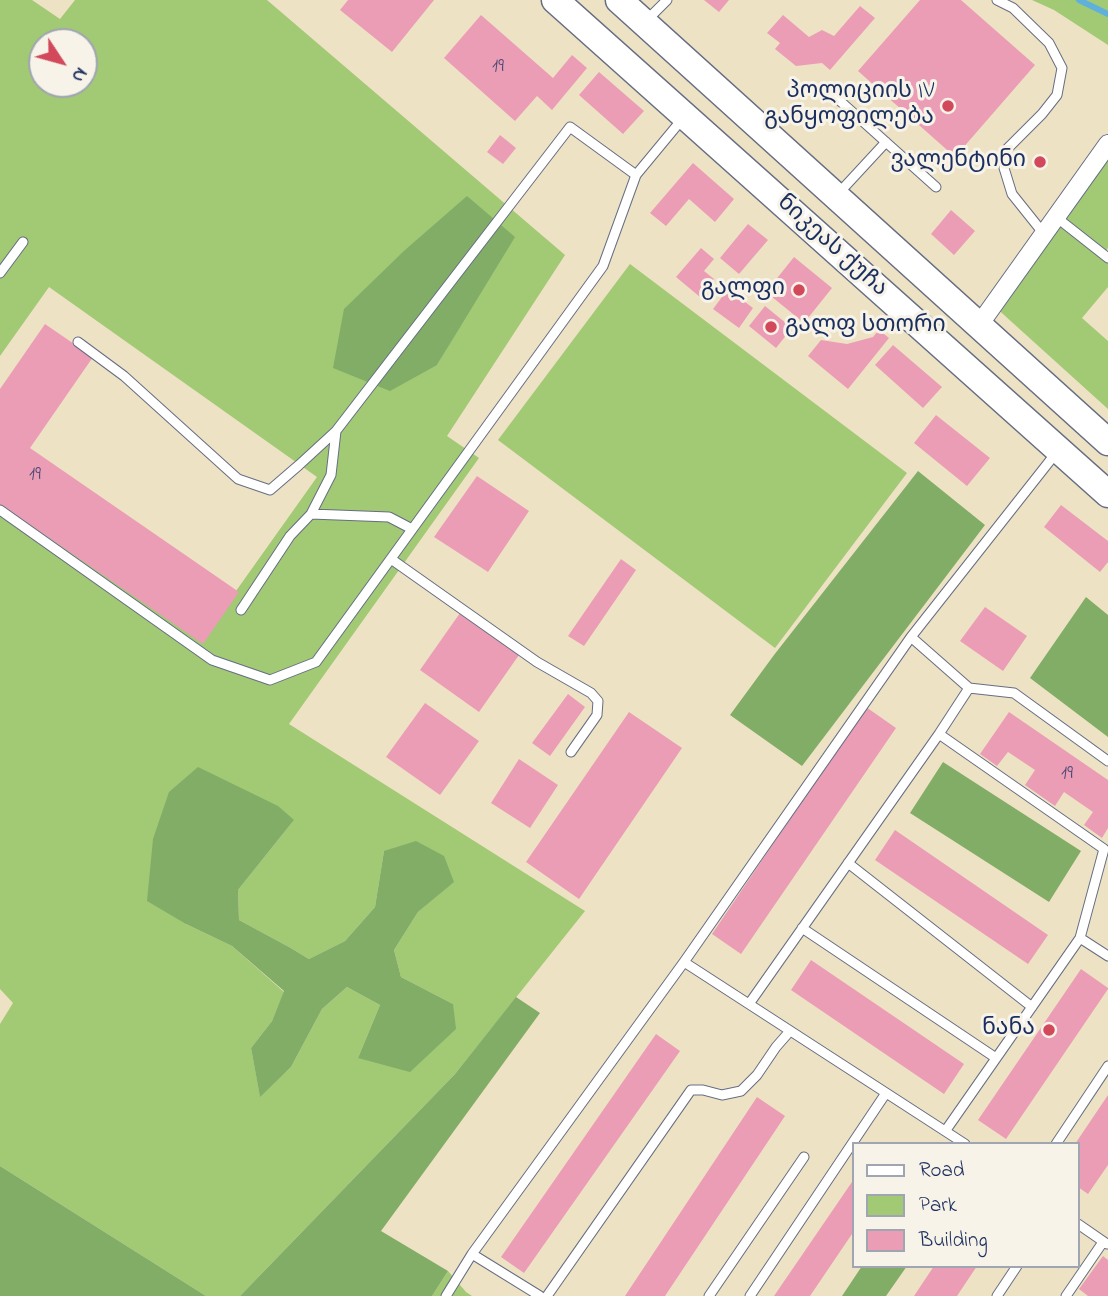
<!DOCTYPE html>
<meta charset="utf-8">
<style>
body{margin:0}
#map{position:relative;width:1108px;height:1296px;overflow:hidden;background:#eee2c4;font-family:"Indie Flower",sans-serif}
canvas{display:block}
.legend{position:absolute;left:852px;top:1142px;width:228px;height:126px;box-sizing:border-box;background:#f7f3e8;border:2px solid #9fa5b1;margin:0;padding:9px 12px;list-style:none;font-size:21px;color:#1b2f5e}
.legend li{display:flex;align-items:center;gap:14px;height:35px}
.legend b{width:35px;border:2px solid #9fa5b1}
.north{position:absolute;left:28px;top:28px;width:70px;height:70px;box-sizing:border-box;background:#f7f3e8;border:2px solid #9fa5b1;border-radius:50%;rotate:126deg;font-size:19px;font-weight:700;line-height:28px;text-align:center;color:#1b2f5e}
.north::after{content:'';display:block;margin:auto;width:24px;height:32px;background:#d1495b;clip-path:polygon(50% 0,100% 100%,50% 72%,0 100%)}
</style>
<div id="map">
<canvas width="1108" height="1296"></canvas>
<ul class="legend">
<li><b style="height:9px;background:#fff"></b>Road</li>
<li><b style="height:19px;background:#a2c974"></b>Park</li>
<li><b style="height:19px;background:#eb9db6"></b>Building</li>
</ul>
<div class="north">N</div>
</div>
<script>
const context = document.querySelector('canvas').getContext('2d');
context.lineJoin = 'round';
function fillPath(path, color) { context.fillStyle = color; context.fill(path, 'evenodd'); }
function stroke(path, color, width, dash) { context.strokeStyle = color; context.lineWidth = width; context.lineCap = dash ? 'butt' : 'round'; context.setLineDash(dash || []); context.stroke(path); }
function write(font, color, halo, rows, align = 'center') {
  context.font = font + ' "Indie Flower","Noto Sans Georgian",sans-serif'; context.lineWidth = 6; context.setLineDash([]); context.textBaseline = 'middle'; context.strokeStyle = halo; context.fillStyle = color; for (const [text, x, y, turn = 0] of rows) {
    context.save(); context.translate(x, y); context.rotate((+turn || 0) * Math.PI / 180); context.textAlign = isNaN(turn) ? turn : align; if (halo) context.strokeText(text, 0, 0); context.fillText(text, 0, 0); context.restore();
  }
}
const green = new Path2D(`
 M0 0H32L60 19 75 0H267L565 255 447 436 479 458 289 724 585 911 455 1074 240 1296H206L0 1166V1024L13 1003 0 989V492L204 636 317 477 49 287 0 356ZM42 42H84V84H42ZM467 196 471 307 437 365ZM294 820 238 890 239 920 289 947 309 959 345 941 375 907 384 851 453 882 418 912 394 950 401 977 453 1004 358 1058 380 1005 347 987 322 1009 291 1067 260 1096 251 1048 272 1021 284 992 232 946 186 924Z
 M1032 0H1108V45L1054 10Z
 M1108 144V248L1104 254 1108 258V287L1082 318 1108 341V409L993 305Z
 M630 264 907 473 775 648 498 440Z
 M448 1271 466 1292 472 1296H432Z`);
const forest = new Path2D(`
 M467 196 515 237 437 365 390 391 333 368 344 309 405 250Z
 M918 471 985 525 802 766 730 715 774 655Z
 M1086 597 1108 615V737L1030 678Z
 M943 762 1081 851 1049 902 910 813Z
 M198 767 278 806 294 820 238 890 239 920 289 947 309 959 345 941 375 907 384 851 416 841 444 856 454 882 418 912 394 950 401 977 453 1004 456 1029 410 1072 358 1058 380 1005 347 987 322 1009 291 1067 260 1097 251 1048 272 1021 284 991 232 946 186 924 147 901 153 839 169 792Z
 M516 997 540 1013 381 1231 448 1271 432 1296H240L455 1074Z
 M0 1166 206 1296H0Z
 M862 1266H907L886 1296H842Z`);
const stream = new Path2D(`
 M1079 0 1108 14`);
const building = new Path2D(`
 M348 0H434L392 52 340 10Z
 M704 0H729L719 12Z
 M920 0H961L1035 65 955 157 858 71Z
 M860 6 875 18 830 70 822 63 796 66 775 49 780 43 767 33 783 15 809 37 822 30 834 36Z
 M481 15 553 78 572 55 587 68 552 110 537 96 515 121 444 58Z
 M599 72 644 111 623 134 579 95Z
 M500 135 516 148 503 164 487 152Z
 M693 163 734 199 715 222 689 199 666 226 650 213Z
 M951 210 975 231 954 255 931 234Z
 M748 224 768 240 739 274 720 258Z
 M701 248 714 259 704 271 714 279 700 297 676 277Z
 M794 257 832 288 804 323 766 292Z
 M728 289 753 308 739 328 713 309Z
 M765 306 792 328 776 348 749 326Z
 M45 324 93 357 30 448 239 592 203 644 0 504V389Z
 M879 330 889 338 848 389 808 356 821 340 847 344 873 337Z
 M893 345 942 387 923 408 875 365Z
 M936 415 990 458 967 486 914 443Z
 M477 476 529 511 488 572 434 537Z
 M1061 505 1108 541V562L1100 572 1044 527Z
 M621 559 636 570 584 646 568 636Z
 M985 607 1027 636 1003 671 960 641Z
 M460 613 519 655 479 712 420 670Z
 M568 694 585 707 550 756 532 743Z
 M425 703 479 741 440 795 386 757Z
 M866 707 896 728 741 954 712 934Z
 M629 712 682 748 579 899 526 862Z
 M1009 712 1108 780V828L1102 838 1084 825 1093 812 1064 792 1055 806 1025 785 1035 770 1008 752 997 766 980 754Z
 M519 759 558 785 530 828 491 803Z
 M895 830 1048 935 1028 964 875 860Z
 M811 960 964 1064 944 1094 791 990Z
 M1081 969 1108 988V989L1006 1139 978 1120Z
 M656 1034 680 1051 524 1273 501 1257Z
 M1108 1095V1165L1088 1194 1078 1187V1144H1075Z
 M757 1097 785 1116 665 1296H625Z
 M854 1179V1231L810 1296H774Z
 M1103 1256 1108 1260V1296H1088L1079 1289Z
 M934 1266H977L957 1296H914Z`);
const lane = new Path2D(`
 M997 0 1013 8 1049 43 1062 68 1057 95 1042 114 1007 149 1004 168 1012 194 1044 234
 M646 21 667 0
 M830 92 936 187
 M837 195 886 142
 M1056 217 1108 258
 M0 273 23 242
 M78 342 124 376 238 479 270 490 299 465 336 431
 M0 510 212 660 270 680 316 662 603 266 636 175 684 117
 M311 514 389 517 412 529
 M391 559 537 662 591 693 598 701 597 715 571 752
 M241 610 290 536 311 514 331 475 336 431 570 127 636 175
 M969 688 1014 693 1108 761
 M939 734 1104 849 1080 938 946 1130
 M848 863 1032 1007
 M802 928 996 1058
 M1080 938 1108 956
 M684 962 965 1144
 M749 1004 939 734 969 688 911 637
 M1056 1144 1108 1066
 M1078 1224 1107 1244
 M472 1254 540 1296
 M446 1296 472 1254 684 962 911 637 1056 453
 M547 1296 691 1090H703L722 1095 741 1091 757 1075 776 1047 790 1031
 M709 1296 804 1157
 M750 1296 886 1093
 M997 1296 1017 1266
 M1066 1296 1103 1242`);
const street = new Path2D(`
 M979 325 1108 144`);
const primary = new Path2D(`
 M555 0 1108 494
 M619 0 1108 442`);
const markers = [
 [948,106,7,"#d1495b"],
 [1040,162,7,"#d1495b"],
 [799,290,7,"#d1495b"],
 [771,327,7,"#d1495b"],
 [1049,1030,7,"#d1495b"]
];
const numberNames = [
 ["19",498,68],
 ["19",35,476],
 ["19",1067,775]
];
const poiNames = [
 ["პოლიციის IV",934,93],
 ["განყოფილება",934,119],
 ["ვალენტინი",1026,162],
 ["გალფი",785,290],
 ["გალფ სთორი",785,327,"left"],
 ["ნანა",1035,1030]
];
const streetNames = [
 ["ნიკეას ქუჩა",831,247,42]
];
fillPath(green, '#a2c974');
fillPath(forest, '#81ad66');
stroke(stream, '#5fb0da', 6);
fillPath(building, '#eb9db6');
stroke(lane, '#656e82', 11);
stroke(street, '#656e82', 20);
stroke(primary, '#656e82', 29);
stroke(lane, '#fff', 9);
stroke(street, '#fff', 18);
stroke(primary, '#fff', 26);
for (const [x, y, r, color] of markers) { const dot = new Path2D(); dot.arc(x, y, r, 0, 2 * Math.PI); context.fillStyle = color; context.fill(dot); stroke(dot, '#f7f3e8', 2.5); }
write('19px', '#4f4a74', null, numberNames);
write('23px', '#1b2f5e', '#f7f3e8', poiNames, 'right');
write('23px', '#1b2f5e', '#f7f3e8', streetNames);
</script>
